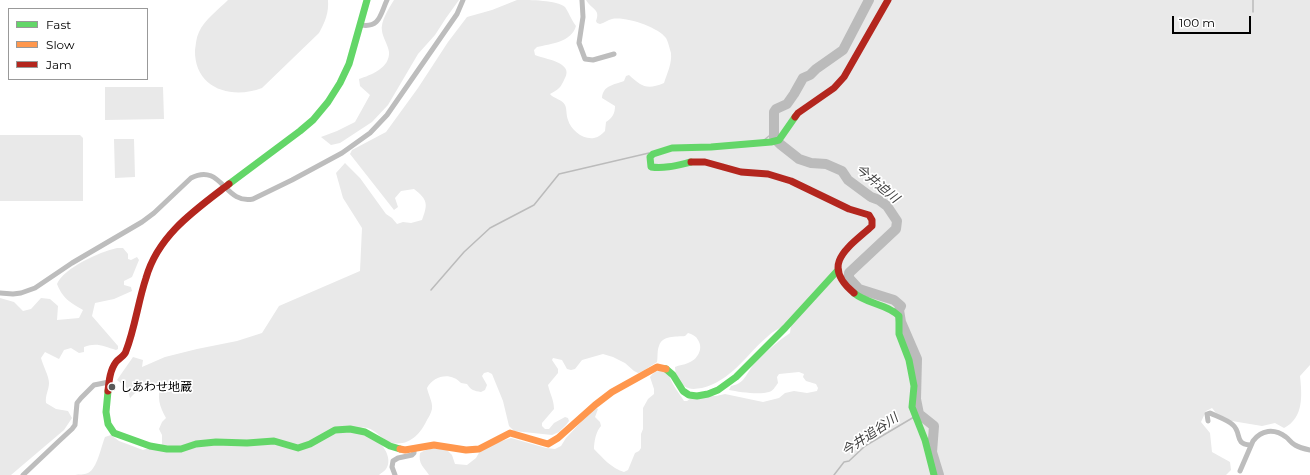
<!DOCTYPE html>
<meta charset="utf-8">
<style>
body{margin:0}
#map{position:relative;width:1310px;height:475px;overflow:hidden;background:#fff;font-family:Montserrat,sans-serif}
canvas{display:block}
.legend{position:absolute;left:8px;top:8px;width:140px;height:72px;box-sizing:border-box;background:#fff;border:1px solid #999;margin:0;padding:5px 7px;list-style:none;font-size:12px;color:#000}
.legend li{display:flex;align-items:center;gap:8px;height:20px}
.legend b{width:20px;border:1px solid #999}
.scale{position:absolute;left:1172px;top:16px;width:79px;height:18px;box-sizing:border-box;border:2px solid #000;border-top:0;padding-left:5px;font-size:12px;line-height:14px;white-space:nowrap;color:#000;-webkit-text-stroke:3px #fff;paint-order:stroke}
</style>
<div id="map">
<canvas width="1310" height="475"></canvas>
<ul class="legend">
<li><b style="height:5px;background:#63d668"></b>Fast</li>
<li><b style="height:5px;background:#ff974d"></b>Slow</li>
<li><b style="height:5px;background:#b3261e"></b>Jam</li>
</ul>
<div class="scale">100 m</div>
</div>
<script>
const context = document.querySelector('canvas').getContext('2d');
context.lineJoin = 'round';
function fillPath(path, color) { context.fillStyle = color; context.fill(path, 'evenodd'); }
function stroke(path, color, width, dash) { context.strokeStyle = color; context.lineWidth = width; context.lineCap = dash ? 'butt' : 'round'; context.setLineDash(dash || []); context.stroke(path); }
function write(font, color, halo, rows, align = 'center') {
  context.font = font + ' Montserrat,"Noto Sans JP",sans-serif'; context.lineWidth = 3.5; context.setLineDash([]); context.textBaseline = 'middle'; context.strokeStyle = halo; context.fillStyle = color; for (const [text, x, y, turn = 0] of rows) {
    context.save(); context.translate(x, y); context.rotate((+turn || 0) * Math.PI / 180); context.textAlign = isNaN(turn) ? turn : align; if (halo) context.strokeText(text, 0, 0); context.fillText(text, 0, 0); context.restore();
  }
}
const green = new Path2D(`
 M228 0H328C329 13 325 22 319 33L262 88C231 100 194 88 195 50 196 44 196 38 199 32 204 20 219 9 228 0Z
 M394 0H459L446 18 435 35 418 54 388 105 372 122 340 143 331 145 321 137 337 131 355 122 370 95 360 86 359 79C371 75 390 68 389 52 388 45 383 38 382 31 380 22 389 8 394 0Z
 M517 0C530 0 557 0 565 7 569 13 571 19 576 26 572 42 550 44 537 47L534 50 535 55C544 59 574 62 565 78 563 82 561 87 558 89 556 91 553 92 550 94 554 99 562 99 565 105 567 109 566 115 568 120 571 130 583 140 594 138 599 137 602 134 605 131L606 122C612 118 615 114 615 106L602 98C603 85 614 85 624 81L626 76 629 75C642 87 647 90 664 83 667 73 672 64 671 53 670 50 668 41 666 38 658 27 625 16 612 19 608 20 604 23 600 24L597 23 596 21C601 9 591 9 586 0H1310V365L1300 376C1302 395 1304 418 1284 428L1275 423 1262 426 1226 420 1216 413 1212 408 1206 411 1201 422 1210 433 1212 452 1230 462 1231 470 1226 475H429C424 467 418 464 420 453 429 447 437 448 447 450L452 455 455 464 467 465 476 458 480 451 487 446 511 438 546 448 555 449 561 446 566 438 581 422 586 413 595 407 598 409 595 417 600 422 601 426C596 431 594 442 594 449 603 458 611 468 624 472L628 470 635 453 639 451 641 448V434L643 429V408L648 399 654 394V389L650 377C656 369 662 370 669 375 673 387 678 391 684 401H687L694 396H716L725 394 763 402 779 398 785 393 794 391 807 393 817 391 818 388 816 384 806 381 803 377 804 374 799 372 779 374 777 377 778 383C775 387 773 391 769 392 759 395 739 392 729 390L731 386C747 383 746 371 757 361 767 351 778 341 790 333L791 325 788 324C781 327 773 331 767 337 746 355 731 381 702 388 695 389 690 390 684 386 679 381 675 374 675 367 679 365 684 365 688 363 697 360 704 349 698 340 696 336 692 334 688 333L685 336C676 337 662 335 659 346 657 350 658 357 657 362L643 371 638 373 634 371 625 363 613 357 603 354 582 360 575 369 571 370 567 369 562 360 553 358 552 360 558 369V373L548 385C550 394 554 400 554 409L542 423V426L545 429H549L554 423 565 417 568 418 569 421 566 425 559 432 552 435 514 431 509 426 503 401 492 374 488 372 484 373 482 376 487 385 485 390 481 392C474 391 471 390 467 384L461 383C451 372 434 375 427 388 428 394 433 402 432 409 431 413 429 417 427 420 420 435 407 448 389 442 378 437 373 425 360 428L359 432C366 437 373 438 379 443 386 448 392 461 386 469 385 471 381 473 379 475H75C79 474 84 475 88 473 97 469 101 447 105 437L111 435 119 441 143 450 162 444V435L159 429 162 422 166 418C159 405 157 398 161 384H144L130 398 127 388 117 380 133 357 143 360 142 367 165 357 197 349 237 341 262 333 279 306 360 271 362 228 343 198 336 173 345 163 360 178 386 214 392 218 397 224 403 222 411 223 422 220C428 204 428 200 414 189L401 191 395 198 398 207 394 210 350 154 352 150 386 132 418 88 448 42 467 17 492 10Z
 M105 87H163L164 119 105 120Z
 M0 135H80L83 138V201H0Z
 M114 139H134L135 177 115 178Z
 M117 248H123L128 254V259L131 260 137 257 139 260 132 277 124 281V285L131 287 132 291 114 299 95 303 92 316 118 346V349L116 350C104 346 96 342 84 347V352L79 353 71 348 64 350 59 359 45 352 41 358C43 366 49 376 49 383 49 390 45 395 46 403L56 409 68 411 72 418 64 430 11 475H0V298L14 302 23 311 31 309 41 298 50 299 58 306 57 320 79 318 83 310C70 302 63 299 57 284 64 268 99 252 117 248Z`);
const stream = new Path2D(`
 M1253 0V12
 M764 140 769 136 774 135
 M431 290 464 252 490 228 534 205 559 174 649 153
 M834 475 844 462 849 461 865 446 914 417`);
const river = new Path2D(`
 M869 0 843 50 816 69 810 75 803 78 794 94 787 104 776 109 774 112V138L780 144 799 159 811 163 826 164 842 171 848 180 871 197 879 200 887 206 897 221 896 229 849 273V278L859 289 894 300 901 306 899 310 901 322 917 359 916 399 919 414 934 426 932 452 939 475`);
const street = new Path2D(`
 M582 0 583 17 579 43 585 59 593 60 614 54
 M361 25C380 28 380 15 387 0
 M0 293 13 294 21 293 35 288 72 263 142 222 154 213 191 178C222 162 224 205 253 199L292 180 342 153 370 133 387 115 457 14 463 0
 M1208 421 1207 414 1210 413C1216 416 1228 420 1233 425 1242 433 1234 444 1250 445
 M1240 471 1253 441C1261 430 1274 428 1286 437 1289 439 1291 443 1295 445 1300 448 1305 449 1310 450
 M23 475 59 441 72 429 75 425 77 403 81 398 94 385 109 382
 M395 475 392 467 393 461 398 458 412 455 414 453V449`);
const fast = new Path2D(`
 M691 162C678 165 665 169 651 167L650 157 653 154 672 148 711 147 771 142 779 140 795 117
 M229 184 300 131 313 120 328 102 340 83 349 64 367 0
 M854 293C867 304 887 304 899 316V334L909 360 914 386 912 407 925 440 934 475
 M666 369 673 375 683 391 689 395 697 396 708 394 718 390 736 377 785 328 838 270
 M108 391 106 412 108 424 114 433 150 446 167 449H181L196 444 216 442 247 443 274 441 298 448 310 444 335 430 350 429 365 432 390 446 400 449`);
const slow = new Path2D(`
 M400 449 405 450 434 445 466 450 479 449 510 433 548 444 558 438 595 405 612 392 657 367 666 369`);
const jam = new Path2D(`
 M795 117 798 113 834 88 844 77 888 0
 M691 162H705L741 172 768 174 791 181 849 209 869 215 872 220V226C849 247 819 264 854 293
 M108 391C109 381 110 370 116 362 119 358 125 356 126 351 135 328 138 302 146 278 158 235 195 210 229 184`);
const markers = [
 [112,387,4,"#595959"]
];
const poiNames = [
 ["しあわせ地蔵",120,387]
];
const waterNames = [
 ["今井迫川",877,184,39],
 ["今井追谷川",870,435,-34]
];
fillPath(green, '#e9e9e9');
stroke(stream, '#bbb', 1.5);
stroke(river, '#bbb', 10);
stroke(street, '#bdbdbd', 5);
stroke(fast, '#63d668', 7);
stroke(slow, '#ff974d', 7);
stroke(jam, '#b3261e', 7);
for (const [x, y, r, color] of markers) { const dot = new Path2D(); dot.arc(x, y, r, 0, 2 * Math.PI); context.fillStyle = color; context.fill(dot); stroke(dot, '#fff', 1.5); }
write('12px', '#000', '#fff', poiNames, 'left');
write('italic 13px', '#3f3f3f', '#fff', waterNames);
</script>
